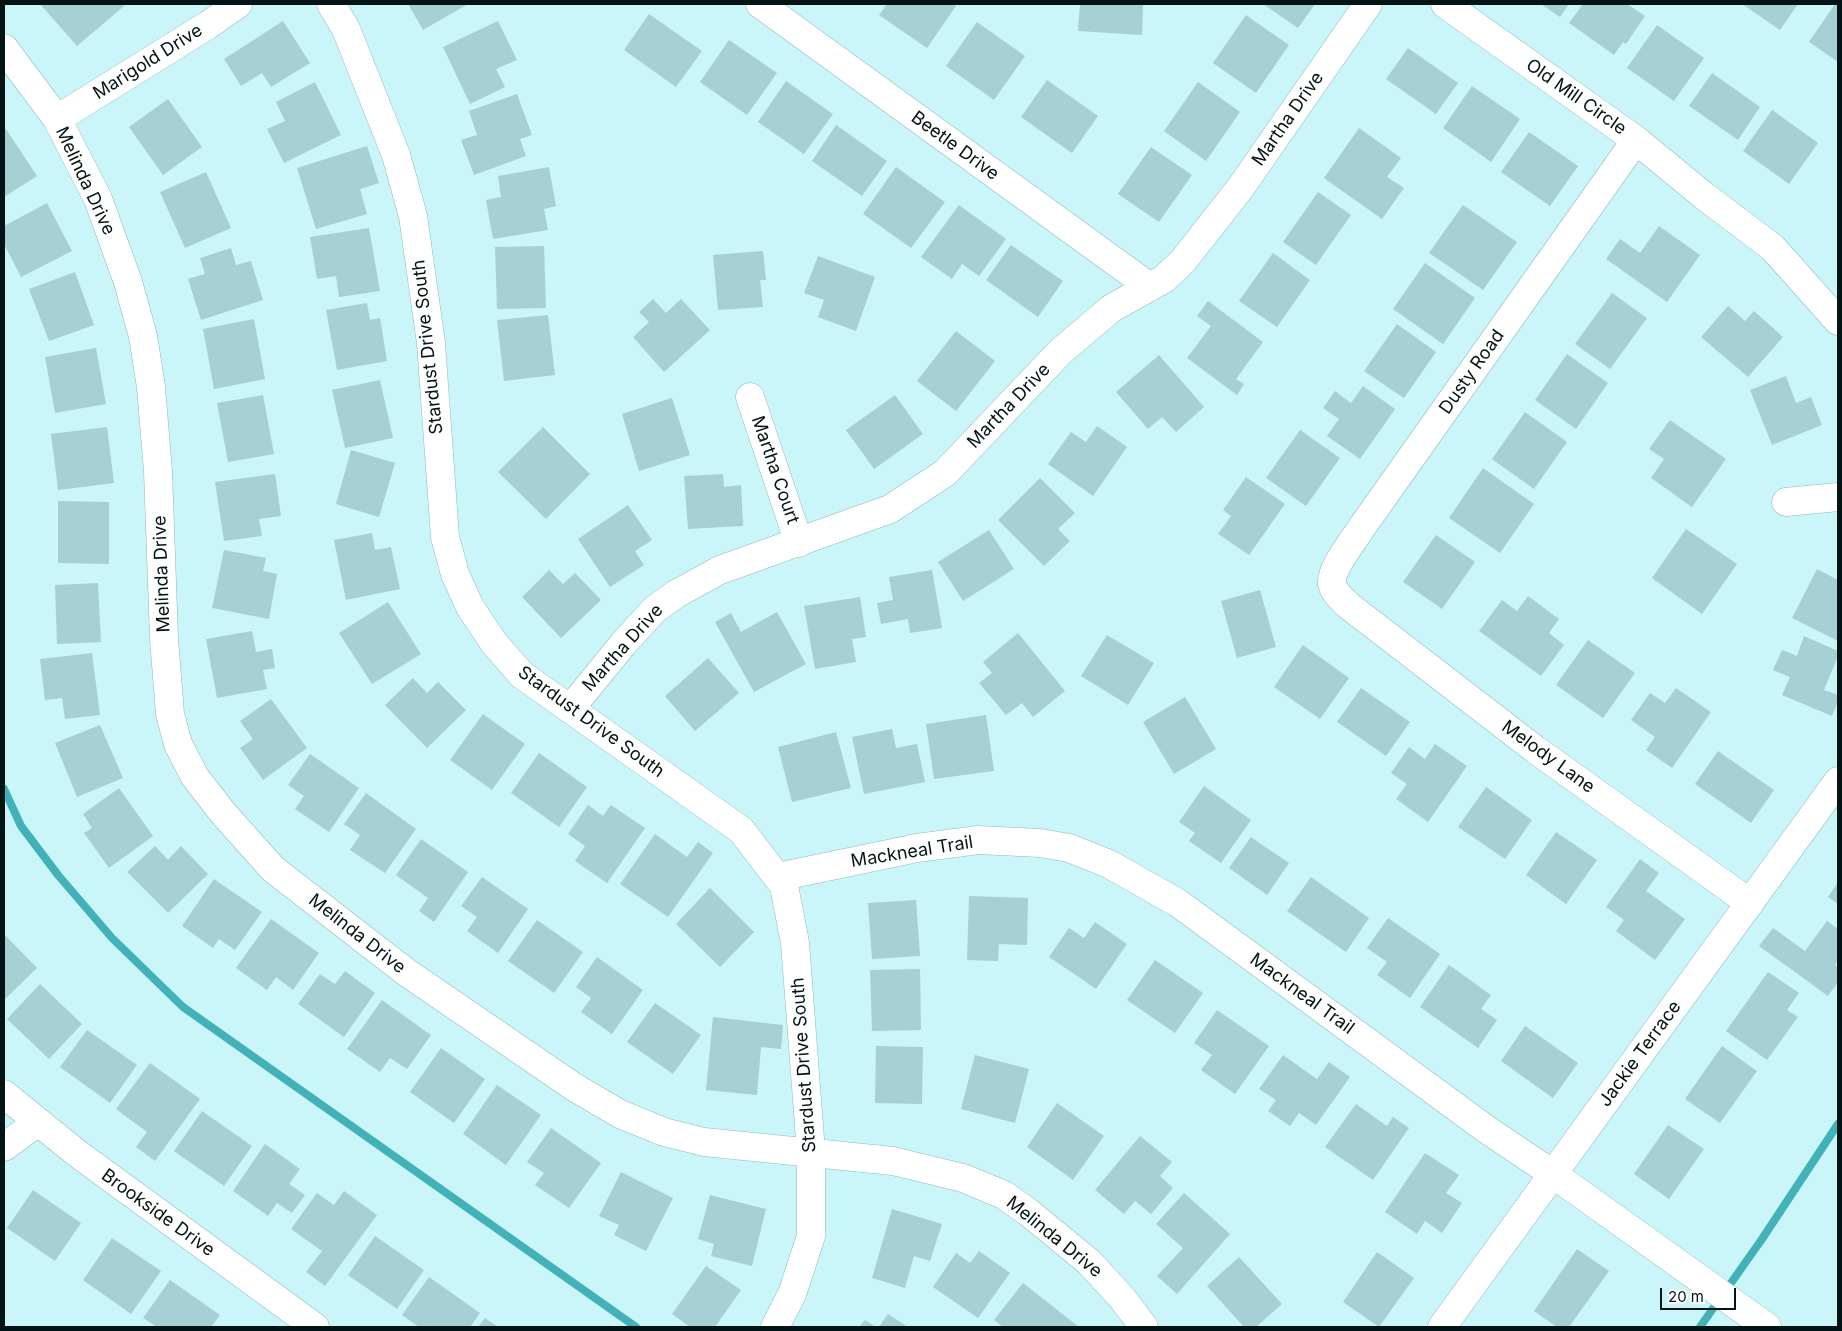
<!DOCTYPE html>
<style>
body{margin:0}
#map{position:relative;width:1842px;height:1331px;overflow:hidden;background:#caf6f9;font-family:Inter,sans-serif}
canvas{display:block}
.frame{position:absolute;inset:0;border:5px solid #041314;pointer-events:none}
.scale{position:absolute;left:1660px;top:1288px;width:76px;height:22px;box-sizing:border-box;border:2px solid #041314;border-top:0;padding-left:6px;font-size:15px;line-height:18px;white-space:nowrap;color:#041314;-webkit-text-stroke:4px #fff;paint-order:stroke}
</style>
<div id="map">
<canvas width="1842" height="1331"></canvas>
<div class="frame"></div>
<div class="scale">20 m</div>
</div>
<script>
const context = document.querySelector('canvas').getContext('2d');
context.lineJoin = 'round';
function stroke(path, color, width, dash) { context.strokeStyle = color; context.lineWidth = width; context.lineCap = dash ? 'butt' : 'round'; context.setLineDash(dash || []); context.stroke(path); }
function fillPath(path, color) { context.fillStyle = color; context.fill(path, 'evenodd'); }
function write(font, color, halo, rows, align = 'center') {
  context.font = font + ' Inter,sans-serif'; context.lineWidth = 4; context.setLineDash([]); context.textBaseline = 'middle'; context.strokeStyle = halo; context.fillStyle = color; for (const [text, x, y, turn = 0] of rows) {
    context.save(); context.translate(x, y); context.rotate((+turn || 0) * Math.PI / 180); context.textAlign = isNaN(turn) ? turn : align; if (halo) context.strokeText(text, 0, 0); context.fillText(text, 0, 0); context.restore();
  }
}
const stream = new Path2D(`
 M4 789 21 826 58 875 112 938 183 1007 636 1327
 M1700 1327 1762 1239 1838 1124`);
const building = new Path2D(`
 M40 4H122L124 6 77 46Z
 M408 4H468L423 30Z
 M887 4H952L956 6 927 48 879 15Z
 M1080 4H1143L1142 35 1078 31Z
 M1263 4H1315L1298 28Z
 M1541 4H1569L1560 17Z
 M1583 4H1627L1645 16 1626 44 1623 42 1614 55 1569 23Z
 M1742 4H1798L1780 30Z
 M1835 4H1838V62L1809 42Z
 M649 14 702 51 676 87 624 50Z
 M1246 15 1289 45 1256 93 1213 63Z
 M283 21 310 63 271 87 262 73 241 86 224 59Z
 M498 21 517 60 496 69 505 87 470 104 443 47Z
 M977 22 1025 56 994 100 946 66Z
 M1657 25 1704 58 1674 101 1627 68Z
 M729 40 777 73 747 115 700 82Z
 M1408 48 1458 83 1436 114 1386 79Z
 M1712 73 1760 107 1738 140 1689 106Z
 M1047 80 1098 116 1072 153 1021 117Z
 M786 81 833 114 804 154 758 122Z
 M315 82 341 135 284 163 267 129 285 121 276 102Z
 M1198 82 1240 112 1206 161 1164 131Z
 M1472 86 1520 119 1491 162 1443 128Z
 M517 94 532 135 520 139 526 156 474 175 461 140 477 135 469 111Z
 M168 99 202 147 163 175 129 127Z
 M1772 110 1818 143 1789 184 1743 151Z
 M836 125 887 161 862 196 812 161Z
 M1359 128 1401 158 1387 177 1404 188 1382 219 1324 178Z
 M6 129 37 176 4 197V130Z
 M1529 132 1578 166 1550 206 1501 172Z
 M367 146 379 183 360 189 367 214 316 229 297 168Z
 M1151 147 1192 175 1159 222 1118 194Z
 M549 167 556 206 544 209 548 230 493 239 486 200 501 197 498 176Z
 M896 167 945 202 911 248 863 214Z
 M206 172 231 228 185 248 160 192Z
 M1318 192 1351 215 1316 265 1283 242Z
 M47 203 72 251 21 277 4 244V226Z
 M959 205 1006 239 979 276 962 264 952 279 921 257Z
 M1463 205 1517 242 1483 290 1429 253Z
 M1659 226 1700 255 1667 302 1606 259 1620 239 1640 253Z
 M369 228 380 291 339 297 336 276 317 279 310 237Z
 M1011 245 1063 281 1038 317 986 280Z
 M544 246 546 308 497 309 495 247Z
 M231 248 236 265 251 261 263 300 201 320 188 279 205 274 200 258Z
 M763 251 766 280H760L763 307 718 310 713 255Z
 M1273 253 1310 280 1277 327 1239 301Z
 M818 256 875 277 856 331 818 317 824 300 804 293Z
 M1425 263 1475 298 1443 344 1393 309Z
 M75 272 94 325 49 341 29 289Z
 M1612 293 1647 318 1610 369 1575 344Z
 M653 299 666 313 681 299 710 330 664 372 633 337 649 322 639 312Z
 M1208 301 1263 342 1236 379 1244 384 1237 395 1187 358 1211 326 1197 316Z
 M367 303 370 320 380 318 387 361 337 370 326 310Z
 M1728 306 1745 321 1754 311 1783 337 1748 377 1701 337Z
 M548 315 555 375 504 381 497 320Z
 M254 319 265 379 214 389 203 329Z
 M1397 324 1436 352 1404 398 1364 371Z
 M956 331 995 361 956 411 917 381Z
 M96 348 106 404 55 413 45 357Z
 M1567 354 1608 383 1576 429 1535 400Z
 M1159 355 1204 407 1176 432 1162 417 1148 429 1116 392Z
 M1786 376 1796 403 1811 397 1822 425 1772 445 1750 390Z
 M380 380 393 438 345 448 332 390Z
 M1363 386 1395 409 1360 459 1327 436 1339 419 1323 408 1335 391 1351 403Z
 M263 395 274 454 228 462 217 403Z
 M895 395 923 434 874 469 846 430Z
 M672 398 690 455 639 471 622 414Z
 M1525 412 1567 442 1534 489 1492 459Z
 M1670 420 1726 459 1692 507 1651 478 1664 459 1649 449Z
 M1097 426 1127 447 1093 496 1048 464 1071 432 1086 442Z
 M107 427 114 483 58 490 51 434Z
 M543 427 590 474 546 519 498 472Z
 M1300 430 1340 458 1306 506 1266 478Z
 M351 450 395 463 379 517 336 504Z
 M1483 468 1534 504 1500 553 1449 518Z
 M275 474 281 516 259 519 262 536 224 541 215 482Z
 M723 474 724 487 741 485 743 526 688 529 684 476Z
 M1246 477 1285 504 1249 555 1218 534 1231 516 1223 510Z
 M1040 478 1075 513 1058 529 1070 541 1044 566 998 520Z
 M58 501 109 502V564L58 563Z
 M628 505 652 540 635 551 644 565 610 587 578 539Z
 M1686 529 1737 564 1702 614 1652 578Z
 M989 530 1014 569 963 601 938 562Z
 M372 533 375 550 391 547 400 589 346 600 334 540Z
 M1436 535 1475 562 1442 609 1403 582Z
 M224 550 266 558 263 571 277 574 269 619 212 608Z
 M1817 569 1838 580V641L1792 618Z
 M549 570 563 584 575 573 601 600 561 638 522 597Z
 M932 570 942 628 910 633 908 619 881 624 877 603 893 600 889 577Z
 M98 583 101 642 57 644 55 585Z
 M1260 590 1276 647 1237 658 1221 601Z
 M1528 596 1559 619 1549 633 1564 645 1541 676 1479 631 1502 600 1517 611Z
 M860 597 866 637 852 639 856 662 815 669 804 606Z
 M388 602 421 654 372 684 339 633Z
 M777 612 806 664 754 692 715 622 731 613 741 632Z
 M252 631 256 652 272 649 275 668 263 670 267 689 217 698 206 639Z
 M1018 633 1065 691 1033 717 1022 703 1006 715 979 683 992 673 983 662Z
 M1107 635 1154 663 1128 705 1081 676Z
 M1804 636 1838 651V656L1824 690 1838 695V701L1832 716 1782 695 1790 677 1773 670 1782 650 1797 656Z
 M1588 640 1635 673 1603 718 1556 685Z
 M1303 645 1349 678 1320 719 1274 687Z
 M92 653 100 715 65 719 62 698 45 700 40 659Z
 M708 658 739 693 695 731 665 696Z
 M413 678 427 693 438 682 466 710 427 748 385 705Z
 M1361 688 1410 722 1386 756 1337 722Z
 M1676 688 1711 712 1672 768 1646 750 1655 737 1631 720 1650 693 1665 703Z
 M1185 697 1216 749 1174 774 1143 722Z
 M271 699 307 748 263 780 240 748 253 739 240 721Z
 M483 714 525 744 492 790 450 760Z
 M986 715 994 771 934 779 926 724Z
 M100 725 123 778 77 797 55 743Z
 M892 729 896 748 917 744 925 782 864 794 852 737Z
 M836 732 851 788 792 802 778 747Z
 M1435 744 1467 766 1428 822 1396 799 1407 784 1391 773 1409 747 1425 759Z
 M1718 751 1774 790 1751 823 1695 784Z
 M539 753 587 787 559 827 511 793Z
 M310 754 359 788 329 832 295 809 304 796 288 785Z
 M1204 786 1251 820 1221 863 1189 841 1195 833 1179 822Z
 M1486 787 1532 820 1505 859 1458 827Z
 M119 788 153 836 109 868 84 833 92 828 83 814Z
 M366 793 416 829 385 873 350 850 360 835 344 824Z
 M588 805 603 816 611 805 645 828 607 883 575 861 585 846 568 834Z
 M1556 832 1597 860 1566 904 1526 875Z
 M655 834 687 857 698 842 713 853 668 917 620 884Z
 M1251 837 1289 863 1267 895 1229 868Z
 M421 839 468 872 434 922 419 911 428 898 396 875Z
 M155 846 168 860 181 846 208 874 168 913 127 872Z
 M1640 859 1659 873 1646 891 1685 919 1655 960 1616 931 1624 920 1606 907Z
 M482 877 528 909 498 953 467 931 477 917 461 906Z
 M1311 877 1369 918 1346 952 1287 911Z
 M214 879 262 912 235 950 219 939 213 948 182 926Z
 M1838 882V904L1828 897Z
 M710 888 754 932 720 967 676 924Z
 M969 896 1028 898 1027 945 999 944 998 961 967 960Z
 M916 900 920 956 872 959 868 903Z
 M1388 918 1440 954 1410 998 1377 975 1387 962 1367 948Z
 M271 919 319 953 293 990 276 977 267 990 236 968Z
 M537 920 583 952 554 993 508 961Z
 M1827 921 1838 929V961L1835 965 1838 967V982L1828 996 1759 946 1773 928 1805 951Z
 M1095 922 1127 944 1096 989 1049 957 1069 928 1084 938Z
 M4 934 37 968 4 1000Z
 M597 957 643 990 612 1034 581 1012 591 998 576 987Z
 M1155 960 1203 993 1175 1033 1127 1000Z
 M1449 965 1491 995 1481 1009 1497 1020 1478 1048 1420 1007Z
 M920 969 921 1030 872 1031 870 970Z
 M345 971 375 993 344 1037 298 1004 320 974 335 984Z
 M1768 972 1799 993 1787 1010 1798 1017 1767 1060 1726 1031Z
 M40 984 82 1024 49 1059 7 1019Z
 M382 1000 431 1035 407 1069 390 1058 380 1072 347 1049Z
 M655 1003 701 1035 673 1074 627 1042Z
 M1217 1010 1269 1046 1235 1094 1201 1070 1212 1055 1194 1043Z
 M713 1017 783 1025 781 1049 761 1047 757 1095 706 1090Z
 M1525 1026 1578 1063 1553 1098 1501 1061Z
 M87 1030 137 1065 110 1103 60 1067Z
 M876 1046 923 1047 922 1104 875 1103Z
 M1722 1046 1757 1071 1720 1123 1685 1099Z
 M441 1048 485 1079 454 1123 410 1092Z
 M975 1055 1029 1069 1015 1123 961 1109Z
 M1283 1055 1317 1079 1329 1062 1350 1077 1316 1125 1299 1113 1290 1126 1268 1111 1276 1100 1259 1089Z
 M150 1063 200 1099 155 1161 136 1147 147 1132 116 1109Z
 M497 1085 541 1115 506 1165 463 1134Z
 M1057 1103 1104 1136 1073 1180 1027 1147Z
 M1356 1104 1387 1126 1393 1117 1409 1128 1373 1180 1325 1147Z
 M202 1111 252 1146 224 1186 174 1151Z
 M1668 1125 1704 1149 1669 1199 1634 1174Z
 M551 1128 601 1163 569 1208 535 1185 544 1173 527 1162Z
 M1140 1136 1172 1162 1160 1176 1173 1188 1151 1214 1135 1201 1124 1214 1095 1190Z
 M265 1144 300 1169 289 1184 305 1195 292 1213 277 1203 268 1216 233 1191Z
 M1425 1153 1459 1175 1446 1193 1462 1203 1442 1233 1425 1221 1417 1234 1385 1212Z
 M621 1172 673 1198 646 1251 614 1235 619 1225 599 1216Z
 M33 1190 81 1223 55 1261 7 1228Z
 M344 1191 377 1215 325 1286 306 1272 322 1251 291 1229 317 1193 334 1205Z
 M1184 1193 1230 1234 1177 1294 1157 1276 1183 1248 1156 1224Z
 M710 1195 766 1209 752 1266 711 1256 714 1244 698 1239Z
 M892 1209 942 1224 930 1261 914 1256 905 1288 872 1278Z
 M375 1236 424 1270 397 1309 348 1275Z
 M112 1238 161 1271 131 1314 83 1280Z
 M1577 1249 1609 1271 1569 1327H1557L1534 1311Z
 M979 1251 1010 1273 978 1318 933 1287 956 1253 970 1263Z
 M1377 1252 1414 1278 1379 1327 1343 1302Z
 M1239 1257 1282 1304 1256 1327H1244L1207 1286Z
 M706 1266 741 1290 715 1327H690L672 1314Z
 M429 1277 480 1313 470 1327H419L402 1315Z
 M170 1280 220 1315 211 1327H157L143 1318Z
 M1023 1283 1079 1327H1003L994 1320Z
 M888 1314 908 1327H879Z
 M485 1318 498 1327H478Z
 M865 1320 876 1327H859Z`);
const minor = new Path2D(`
 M760 4 1150 287
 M1445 4 1636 140 1703 195 1773 248 1838 321
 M4 48 57 119 98 199 128 282 143 336 151 387 158 471 164 639 170 714 178 744 195 777 223 813 273 869 406 972 574 1087 620 1114 664 1132 704 1142 893 1161 963 1178 1004 1195 1028 1212 1089 1262 1122 1298 1144 1327
 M57 119 208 25 238 4
 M1636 140 1362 527C1354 540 1330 569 1332 584 1334 593 1343 600 1349 606L1536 750 1750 903
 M750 397 799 543
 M1786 502 1838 497
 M570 709 623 644 655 609 676 594 720 570 890 509 945 473 1060 352 1112 308 1164 279 1183 261 1241 187 1368 4
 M778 877 917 848 978 840 1040 843 1069 848 1109 864 1178 903 1486 1129 1553 1174 1767 1327
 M4 1094 78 1154 315 1327
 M4 1147 38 1122
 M1442 1327 1838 781`);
const tertiary = new Path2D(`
 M331 4 346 29 396 155 413 216 431 343 445 537 455 574 470 607 494 643 522 675 741 830 784 886 795 943 811 1152V1236L792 1294 775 1327`);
const streetNames = [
 ["Marigold Drive",148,62,-32],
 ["Old Mill Circle",1576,97,35],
 ["Martha Drive",1288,119,-55],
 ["Beetle Drive",955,146,36],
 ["Melinda Drive",85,181,65],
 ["Stardust Drive South",428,347,-96],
 ["Dusty Road",1472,372,-55],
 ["Martha Drive",1009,406,-46],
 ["Martha Court",775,470,71],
 ["Melinda Drive",162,574,-92],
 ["Martha Drive",623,648,-48],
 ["Stardust Drive South",591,722,36],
 ["Melody Lane",1548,757,36],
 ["Mackneal Trail",912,852,-9],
 ["Melinda Drive",357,934,38],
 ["Mackneal Trail",1302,994,36],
 ["Jackie Terrace",1640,1054,-54],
 ["Stardust Drive South",804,1065,-94],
 ["Brookside Drive",158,1213,36],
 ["Melinda Drive",1054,1237,39]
];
stroke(stream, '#42b2b8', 8);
fillPath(building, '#a6d0d3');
stroke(minor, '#8fb9bb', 29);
stroke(tertiary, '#8fb9bb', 29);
stroke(minor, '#fff', 28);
stroke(tertiary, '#fff', 28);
write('18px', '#041314', '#fff', streetNames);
</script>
